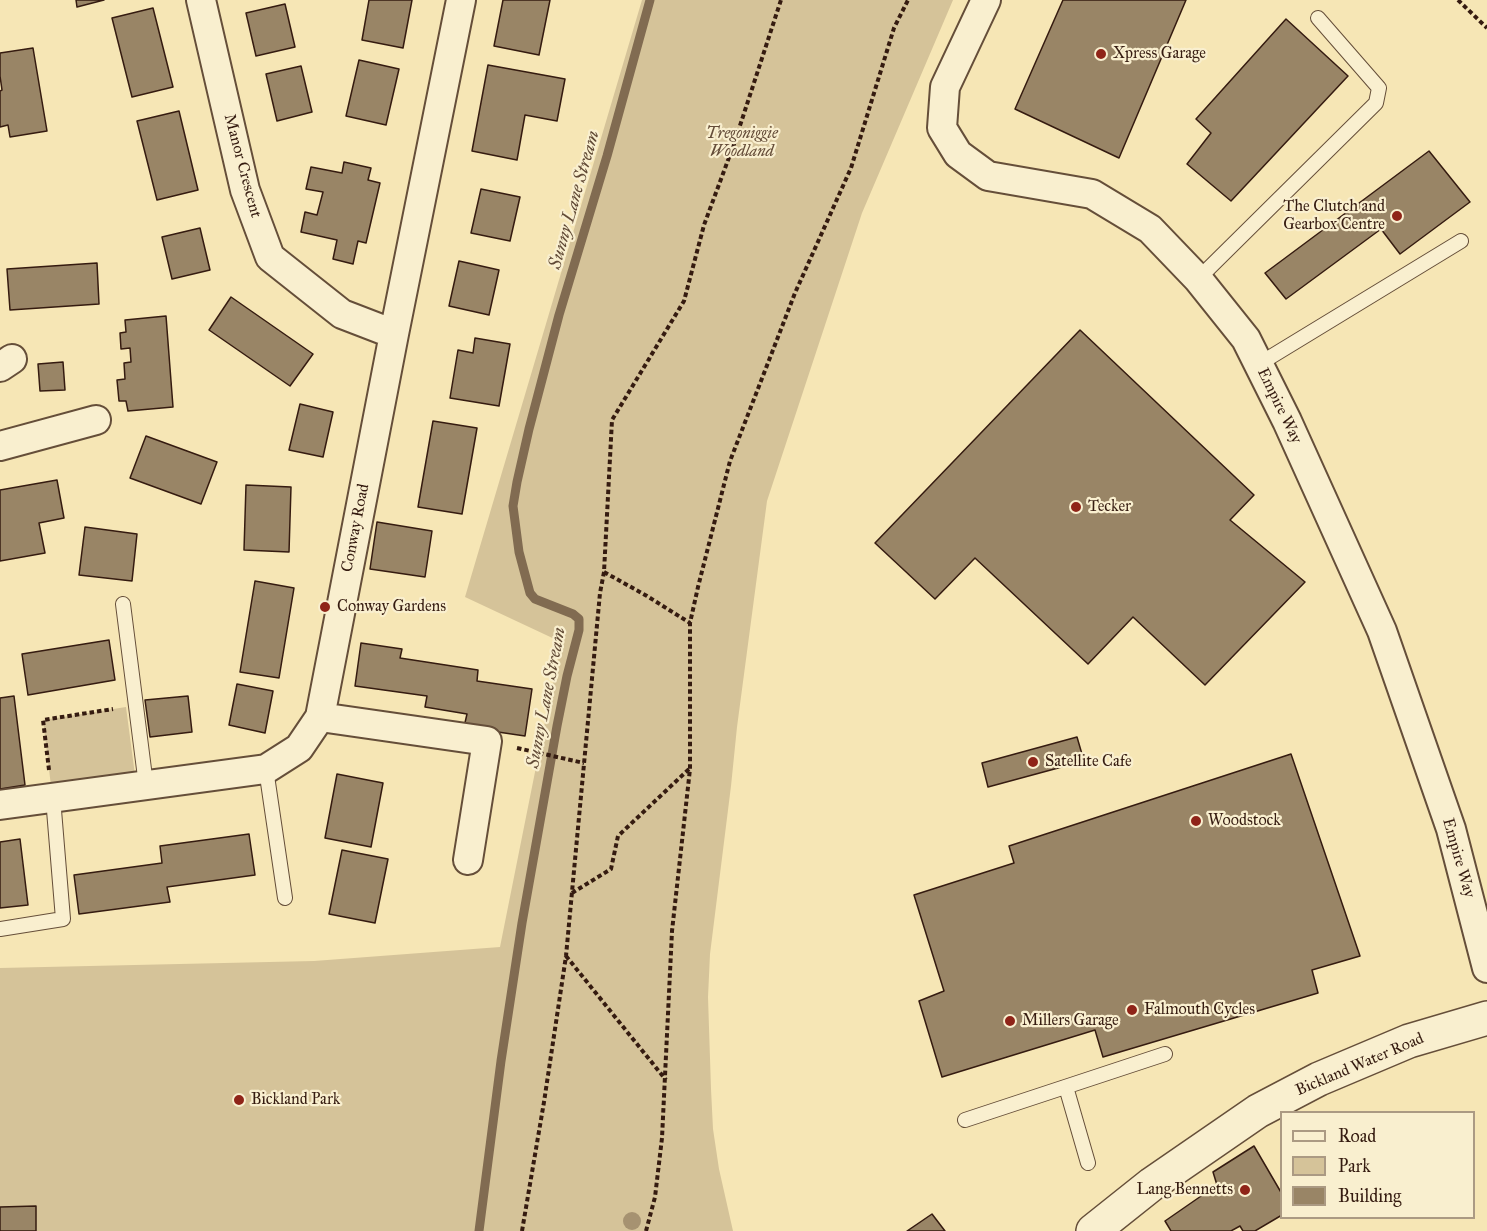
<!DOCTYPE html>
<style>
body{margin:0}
#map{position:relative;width:1487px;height:1231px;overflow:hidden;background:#f6e6b5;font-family:"IM FELL Great Primer",serif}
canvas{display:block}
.legend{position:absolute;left:1280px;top:1111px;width:195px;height:108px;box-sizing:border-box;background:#f9efcf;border:2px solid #ab9a83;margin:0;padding:8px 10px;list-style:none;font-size:18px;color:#351b10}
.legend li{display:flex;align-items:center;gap:12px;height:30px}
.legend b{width:30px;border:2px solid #ab9a83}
</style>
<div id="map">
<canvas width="1487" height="1231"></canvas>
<ul class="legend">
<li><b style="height:8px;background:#f9efcf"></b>Road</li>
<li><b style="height:16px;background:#d5c399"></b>Park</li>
<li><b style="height:16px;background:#998566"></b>Building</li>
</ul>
</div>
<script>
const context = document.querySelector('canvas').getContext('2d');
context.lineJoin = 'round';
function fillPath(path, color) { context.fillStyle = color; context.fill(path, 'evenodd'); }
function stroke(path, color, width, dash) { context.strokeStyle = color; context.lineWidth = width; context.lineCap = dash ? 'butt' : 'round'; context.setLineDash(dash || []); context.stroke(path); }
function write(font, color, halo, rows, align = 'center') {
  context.font = font + ' "IM FELL Great Primer",serif'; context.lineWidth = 4.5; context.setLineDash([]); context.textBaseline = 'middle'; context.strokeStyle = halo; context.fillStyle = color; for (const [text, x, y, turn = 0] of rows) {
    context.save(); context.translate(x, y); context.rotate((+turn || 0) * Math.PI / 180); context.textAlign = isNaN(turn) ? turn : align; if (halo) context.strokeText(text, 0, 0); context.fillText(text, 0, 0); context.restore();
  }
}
const green = new Path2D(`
 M642 0H953L862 213 767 501 737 727 731 786 710 954 708 997 711 1089 713 1129 719 1169 733 1231H0V968L314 961 500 947 561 642 465 597Z
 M126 707 135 775 51 786 43 720Z`);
const stream = new Path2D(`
 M479 1231 501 1061 522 923 557 726 567 676 579 630V619L573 614 535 599 530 593 519 552 513 506 517 482 529 429 559 315 607 156 650 0`);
const building = new Path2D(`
 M76 0H104L77 7Z
 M369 0H412L403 48 362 40Z
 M503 0H550L539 55 494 46Z
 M1063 0H1186L1119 158 1015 109Z
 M285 4 295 47 256 56 246 13Z
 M153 8 173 87 132 97 112 18Z
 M1286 19 1348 76 1231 201 1187 164 1211 133 1196 119Z
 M33 48 47 131 10 137 8 125 0 127V91L2 90 0 76V53Z
 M359 60 399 69 386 125 346 116Z
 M488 65 565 79 557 121 525 115 517 160 472 151Z
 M301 66 312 112 277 121 266 74Z
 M179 111 198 190 157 200 137 121Z
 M1429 151 1470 202 1400 254 1381 229 1286 299 1265 273Z
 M344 162 371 168 368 180 380 183 366 243 358 241 353 264 333 259 337 240 301 232 305 212 317 215 323 192 306 189 311 167 342 173Z
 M481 189 520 197 510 241 471 233Z
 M200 228 210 270 172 279 162 237Z
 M459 261 499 270 489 315 449 306Z
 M97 263 99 304 10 310 7 269Z
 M231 297 313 354 290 386 209 330Z
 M166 316 173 407 128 411 126 401H119L117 380 125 379 124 363 131 362 130 348 121 349 120 333 126 332 125 320Z
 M1080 330 1254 495 1230 520 1305 582 1205 685 1133 617 1088 664 975 558 935 599 875 543Z
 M475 338 510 344 499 406 450 398 458 350 473 353Z
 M63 362 65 390 40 391 38 364Z
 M300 404 333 412 323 457 289 450Z
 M433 421 477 428 462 514 418 507Z
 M146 436 217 462 201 504 130 478Z
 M57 480 64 518 39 523 45 553 0 561V490Z
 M246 485 291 487 289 552 244 550Z
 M377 522 432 531 425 577 370 569Z
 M85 527 137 534 132 581 79 575Z
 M255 581 294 588 279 678 240 672Z
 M109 640 115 680 28 695 22 654Z
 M361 643 402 649 400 658 478 670 477 681 532 689 525 736 464 727 467 714 425 707 427 696 355 686Z
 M237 684 273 691 265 733 229 725Z
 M14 696 25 785 0 789V698Z
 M188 696 192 732 150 737 145 700Z
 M1077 737 1084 761 988 787 982 763Z
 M1291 754 1360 956 1312 970 1318 993 1103 1057 1095 1030 942 1077 919 1001 944 991 914 895 1014 863 1009 846Z
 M337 774 383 783 371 847 325 838Z
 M249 834 255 875 167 887 170 902 79 914 74 875 162 863 160 846Z
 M20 839 28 905 0 908V842Z
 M342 850 388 859 375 923 329 914Z
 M1254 1146 1282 1194V1215L1255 1231H1243L1240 1226 1231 1231H1171L1165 1221 1217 1185 1213 1172Z
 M36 1206V1231H0V1207Z
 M932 1214 945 1231H907Z`);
const path = new Path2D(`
 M1458 0 1487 28
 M604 572 647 596 690 623
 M517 748 584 763
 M49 770 43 720 113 709
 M572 893 611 869 618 836 689 769
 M566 956 666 1080
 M522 1231 544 1102 566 956 600 593 604 572 612 420 684 301 704 225 734 144 781 0
 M646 1231 655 1197 662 1138 672 931 690 769V623L698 587 730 461 795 293 851 168 894 28 908 0`);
const service = new Path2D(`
 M1198 279 1376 103 1379 88 1318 18
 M1259 364 1461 241
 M123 604 146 785
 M266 769 285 898
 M0 929 63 919 53 798
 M1066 1087 1088 1163
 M965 1120 1165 1054`);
const minor = new Path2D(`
 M201 0 245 190 270 257 342 314 394 334
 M986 0 945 87 942 128 958 154 988 176 1092 194 1150 229 1198 279 1246 339 1287 421 1382 631 1451 829 1487 968
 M0 367 12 359
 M0 446 96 420
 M320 717 487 741 468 860
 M0 805 266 769 299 748 320 717 394 334 461 0`);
const tertiary = new Path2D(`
 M1093 1231 1152 1184 1258 1111 1319 1079 1409 1041 1487 1018`);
const trees = [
 [632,1221]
];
const markers = [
 [1101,54,6,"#8f2418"],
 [1397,216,6,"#8f2418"],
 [1076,507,6,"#8f2418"],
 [325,607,6,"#8f2418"],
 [1033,762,6,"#8f2418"],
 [1196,821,6,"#8f2418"],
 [1132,1010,6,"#8f2418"],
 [1010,1021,6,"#8f2418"],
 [239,1100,6,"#8f2418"],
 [1245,1190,6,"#8f2418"]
];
const poiNames = [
 ["Xpress Garage",1113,54],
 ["The Clutch and",1385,207,"right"],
 ["Gearbox Centre",1385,225,"right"],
 ["Tecker",1088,507],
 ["Conway Gardens",337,607],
 ["Satellite Cafe",1045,762],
 ["Woodstock",1208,821],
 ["Falmouth Cycles",1144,1010],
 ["Millers Garage",1022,1021],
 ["Bickland Park",251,1100],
 ["Lang Bennetts",1233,1190,"right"]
];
const parkNames = [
 ["Tregoniggie",742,134],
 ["Woodland",742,152]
];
const streetNames = [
 ["Manor Crescent",242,166,75],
 ["Empire Way",1279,406,64],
 ["Conway Road",356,528,-79],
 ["Empire Way",1458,858,74],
 ["Bickland Water Road",1360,1065,-23]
];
const waterNames = [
 ["Sunny Lane Stream",575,200,-74],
 ["Sunny Lane Stream",547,698,-79]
];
fillPath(green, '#d5c399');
stroke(stream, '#816b51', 9);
fillPath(building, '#998566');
stroke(building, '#351b10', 1.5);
stroke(service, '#654e39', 16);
stroke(minor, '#654e39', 32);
stroke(tertiary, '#654e39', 36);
stroke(path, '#351b10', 4, [4.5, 3]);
stroke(service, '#f9efcf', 14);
stroke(minor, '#f9efcf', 28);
stroke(tertiary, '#f9efcf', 33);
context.fillStyle = '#a69271';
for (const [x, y] of trees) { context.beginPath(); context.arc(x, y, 9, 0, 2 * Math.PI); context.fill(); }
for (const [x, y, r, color] of markers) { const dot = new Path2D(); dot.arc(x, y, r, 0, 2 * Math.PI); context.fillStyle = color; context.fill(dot); stroke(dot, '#f9efcf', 2); }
write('16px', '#351b10', '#f9efcf', poiNames, 'left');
write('italic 16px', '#654d39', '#f9efcf', parkNames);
write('16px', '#351b10', '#f9efcf', streetNames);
write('italic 18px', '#614a36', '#f9efcf', waterNames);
</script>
